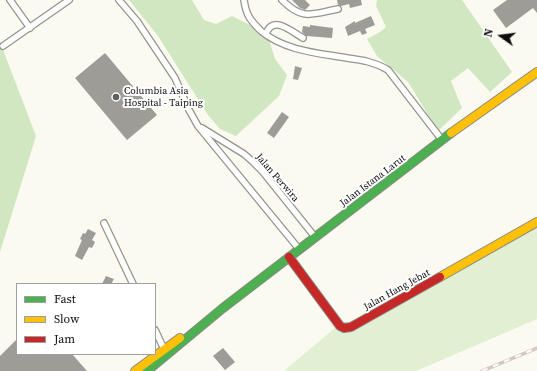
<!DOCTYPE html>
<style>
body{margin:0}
#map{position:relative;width:537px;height:371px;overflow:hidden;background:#fafaf1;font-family:"Source Serif 4",serif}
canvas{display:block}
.legend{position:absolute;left:16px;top:283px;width:140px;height:72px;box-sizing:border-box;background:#fff;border:1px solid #9e9e9e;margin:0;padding:5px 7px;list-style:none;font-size:12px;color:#0d0d0d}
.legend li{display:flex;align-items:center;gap:8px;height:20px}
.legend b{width:20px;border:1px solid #9e9e9e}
.north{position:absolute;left:481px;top:16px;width:40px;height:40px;-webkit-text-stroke:3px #fff;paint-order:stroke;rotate:284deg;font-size:11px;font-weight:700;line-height:16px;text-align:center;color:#0d0d0d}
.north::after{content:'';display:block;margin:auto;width:14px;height:18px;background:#0d0d0d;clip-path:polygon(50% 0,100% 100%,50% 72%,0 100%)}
</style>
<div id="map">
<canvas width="537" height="371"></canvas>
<ul class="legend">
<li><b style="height:5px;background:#4caf50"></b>Fast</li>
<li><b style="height:5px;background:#ffc107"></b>Slow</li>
<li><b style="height:5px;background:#c62828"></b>Jam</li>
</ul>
<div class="north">N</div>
</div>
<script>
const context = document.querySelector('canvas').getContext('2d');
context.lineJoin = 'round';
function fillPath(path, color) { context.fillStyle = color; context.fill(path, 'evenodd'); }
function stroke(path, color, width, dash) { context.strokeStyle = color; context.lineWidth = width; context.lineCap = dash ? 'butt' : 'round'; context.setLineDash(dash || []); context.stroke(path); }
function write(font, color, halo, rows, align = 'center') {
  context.font = font + ' "Source Serif 4",serif'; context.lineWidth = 4; context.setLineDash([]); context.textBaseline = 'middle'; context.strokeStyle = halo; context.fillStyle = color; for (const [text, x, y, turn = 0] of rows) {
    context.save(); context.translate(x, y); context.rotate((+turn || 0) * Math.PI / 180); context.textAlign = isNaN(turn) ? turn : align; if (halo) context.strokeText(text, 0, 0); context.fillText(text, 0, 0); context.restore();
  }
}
const green = new Path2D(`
 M537 224V319L416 371H286L285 370 336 327 340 330H349Z`);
const forest = new Path2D(`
 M129 0H192L204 20 216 24 232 16 250 25 269 39 275 59 287 75 279 96 236 136 220 129 208 115 158 36Z
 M377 0H462L512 72 490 92 468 68 451 81 462 108 438 131 408 82 377 56 367 39 380 32 386 27 376 6Z
 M0 42 36 136 0 252Z`);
const building = new Path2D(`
 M292 0H305L310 5 305 10 303 9 300 8Z
 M337 0H361L362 5 350 8 349 4 341 6 338 5Z
 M507 0H537V13L533 8 506 28 493 10Z
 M371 16 375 25 365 29 367 33 362 35 360 31 348 36 345 27 355 21V23Z
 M310 25 333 28 332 38 306 36 302 32 303 26 310 27Z
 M105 53 157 115 127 140 75 78Z
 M295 66 302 68 298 80 293 79Z
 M282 112 289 117 274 138 267 133Z
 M88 229 96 233 92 240 95 242 92 248 89 247 82 260 75 256 82 240 80 239 83 233 85 234Z
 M106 276 114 279 111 284H102Z
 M17 339V354H72L87 371H0V356Z
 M223 348 235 362 225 370 213 356Z`);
const street = new Path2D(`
 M10 0 30 28
 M119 0 137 21 175 78 189 110 198 126 299 249
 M244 0C246 15 250 20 261 31 285 51 318 53 347 58 362 60 375 62 388 70L442 140
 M282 0C303 21 312 14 338 9
 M266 34C273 14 292 32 303 38
 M3 46 69 0
 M202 128 244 154 252 161 263 172 315 237
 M104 223 133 284
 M155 330 164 349`);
const fast = new Path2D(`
 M147 371 223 308 451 133`);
const slow = new Path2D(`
 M451 133 537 72
 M440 277 537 222
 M135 371 180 338`);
const jam = new Path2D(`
 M289 257 340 326 344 328 351 327 440 277`);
const rail = new Path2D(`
 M482 371 537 348`);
const markers = [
 [116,97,4,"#60605d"]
];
const poiNames = [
 ["Columbia Asia",124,91],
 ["Hospital - Taiping",124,103]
];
const streetNames = [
 ["Jalan Perwira",277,178,49],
 ["Jalan Istana Larut",373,181,-37],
 ["Jalan Hang Jebat",397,290,-29]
];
fillPath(green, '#e1f0d2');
fillPath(forest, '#d0e7c1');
fillPath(building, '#9d9c97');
stroke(street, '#949490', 8);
stroke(fast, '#8a8a86', 10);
stroke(slow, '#8a8a86', 10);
stroke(jam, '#8a8a86', 10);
stroke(street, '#fefefd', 5.5);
stroke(fast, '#4caf50', 8);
stroke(slow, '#ffc107', 8);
stroke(jam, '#c62828', 8);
stroke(rail, '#d6c6c4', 3.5);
stroke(rail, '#fff', 2, [6]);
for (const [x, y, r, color] of markers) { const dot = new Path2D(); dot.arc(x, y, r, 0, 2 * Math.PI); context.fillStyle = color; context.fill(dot); stroke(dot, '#fff', 1.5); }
write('10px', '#0d0d0d', '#fff', poiNames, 'left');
write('10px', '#0d0d0d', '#fff', streetNames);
</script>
